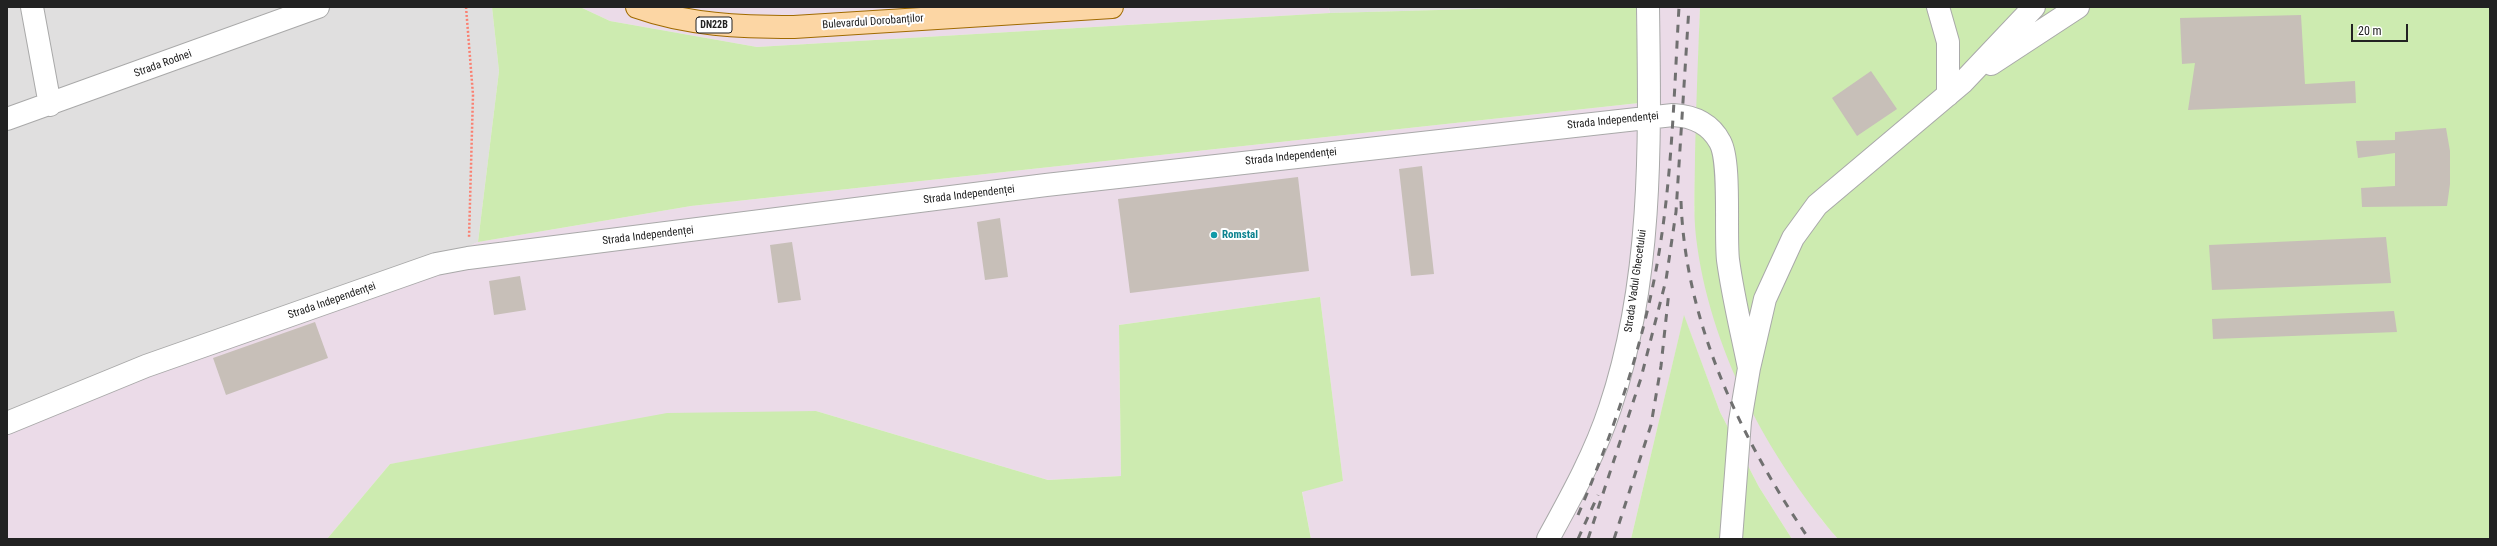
<!DOCTYPE html>
<meta charset="utf-8">
<style>
body{margin:0}
#map{position:relative;width:2497px;height:546px;overflow:hidden;background:#f2efe9;font-family:"Roboto Condensed",sans-serif}
canvas{display:block}
.frame{position:absolute;inset:0;border:8px solid #222;pointer-events:none}
.scale{position:absolute;left:2351px;top:24px;width:57px;height:18px;box-sizing:border-box;border:2px solid #222;border-top:0;padding-left:5px;font-size:12px;line-height:14px;white-space:nowrap;color:#222;-webkit-text-stroke:3px #fff;paint-order:stroke}
</style>
<div id="map">
<canvas width="2497" height="546"></canvas>
<div class="frame"></div>
<div class="scale">20 m</div>
</div>
<script>
const context = document.querySelector('canvas').getContext('2d');
context.lineJoin = 'round';
function fillPath(path, color) { context.fillStyle = color; context.fill(path, 'evenodd'); }
function stroke(path, color, width, dash) { context.strokeStyle = color; context.lineWidth = width; context.lineCap = dash ? 'butt' : 'round'; context.setLineDash(dash || []); context.stroke(path); }
function write(font, color, halo, rows, align = 'center') {
  context.font = font + ' "Roboto Condensed",sans-serif'; context.lineWidth = 4; context.setLineDash([]); context.textBaseline = 'middle'; context.strokeStyle = halo; context.fillStyle = color; for (const [text, x, y, turn = 0] of rows) {
    context.save(); context.translate(x, y); context.rotate((+turn || 0) * Math.PI / 180); context.textAlign = isNaN(turn) ? turn : align; if (halo) context.strokeText(text, 0, 0); context.fillText(text, 0, 0); context.restore();
  }
}
const residential = new Path2D(`
 M7 7H492L499 71 478 242 330 311 7 432Z
 M1328 7H1547L1330 13Z`);
const industrial = new Path2D(`
 M580 7H1328L1330 13 757 47 610 21Z
 M1636 7H1700L1694 208 1702 270 1821 519 1838 539H1792L1759 487 1720 412 1684 316 1631 539H1311L1302 491 1343 481 1320 297 1119 325 1121 476 1048 480 816 411 390 464 327 539H7V432L179 364 330 311 478 242 691 206 1639 103Z`);
const grass = new Path2D(`
 M492 7H580L610 21 757 47 1330 13 1547 7H1636L1639 103 691 206 478 242 499 71Z
 M1700 7H2490V539H1838C1767 456 1709 347 1696 237 1693 210 1695 182 1695 155 1696 106 1698 56 1700 7Z
 M1320 297 1343 481 1302 492 1311 539H327L390 464 667 413 816 411 1048 480 1121 476 1119 325Z
 M1684 315 1720 412 1759 487 1792 539H1631Z`);
const building = new Path2D(`
 M2301 15 2305 84 2355 81 2356 103 2188 110 2195 63 2182 64 2180 18Z
 M1871 71 1897 109 1857 136 1832 98Z
 M2446 128 2450 151V184L2447 206 2362 207 2361 188 2395 186V153L2358 158 2356 141 2395 140V132Z
 M1422 166 1434 274 1411 276 1399 169Z
 M1298 177 1309 271 1130 293 1118 199Z
 M1000 218 1008 277 985 280 977 222Z
 M2386 237 2391 283 2212 290 2209 245Z
 M792 242 801 300 778 303 770 245Z
 M520 276 526 310 494 315 489 281Z
 M2394 311 2397 332 2213 339 2212 319Z
 M315 322 328 358 226 395 213 358Z`);
const path = new Path2D(`
 M466 7 473 95 469 238`);
const minor = new Path2D(`
 M32 7 50 105
 M1938 7 1948 42V95
 M1991 64 2078 7
 M7 119 318 7
 M7 423 146 366 436 264 468 258 1046 185 1673 115C1692 116 1710 123 1720 142 1731 161 1725 234 1728 260 1733 297 1742 333 1749 368
 M1548 539C1571 497 1595 454 1610 408 1653 279 1650 141 1648 7
 M1731 539 1740 421 1749 368 1765 299 1793 238 1817 205 1963 82 2034 7`);
const major = new Path2D(`
 M637 7C688 25 740 27 794 27L1112 7`);
const rail = new Path2D(`
 M1681 201C1685 323 1741 439 1809 539
 M1578 515C1612 435 1640 355 1656 270 1672 184 1674 94 1679 7
 M1578 539 1598 495
 M1588 539 1641 378 1666 280 1676 212 1689 7
 M1614 539 1651 425 1661 366 1669 291`);
const markers = [
 [1214,235,4,"#0f9aa8"]
];
const shields = [
 [714,25,36]
];
const shieldNames = [
 ["DN22B",714,25]
];
const streetNames = [
 ["Bulevardul Dorobanților",873,22,-4],
 ["Strada Rodnei",163,64,-20],
 ["Strada Independenței",1613,121,-6],
 ["Strada Independenței",1291,157,-6],
 ["Strada Independenței",969,195,-7],
 ["Strada Independenței",648,236,-7],
 ["Strada Vadul Ghecetului",1636,281,-82],
 ["Strada Independenței",332,301,-19]
];
const cultureNames = [
 ["Romstal",1222,235]
];
fillPath(residential, '#e0dfdf');
fillPath(industrial, '#ebdbe8');
fillPath(grass, '#cdebb0');
fillPath(building, '#c7bfb8');
stroke(minor, '#a9a9a9', 24);
stroke(major, '#a06b00', 24);
stroke(path, '#fa8072', 2.5, [2, 2]);
stroke(minor, '#fff', 22);
stroke(major, '#fcd6a4', 22);
stroke(rail, '#707070', 3, [8, 8]);
for (const [x, y, r, color] of markers) { const dot = new Path2D(); dot.arc(x, y, r, 0, 2 * Math.PI); context.fillStyle = color; context.fill(dot); stroke(dot, '#fff', 1.5); }
for (const [x, y, w] of shields) { const box = new Path2D(); box.roundRect(x - w / 2, y - 8, w, 16, 3); context.fillStyle = '#fff'; context.fill(box); stroke(box, '#222', 1); }
write('bold 10px', '#222', null, shieldNames);
write('11px', '#222', '#fff', streetNames);
write('bold 11px', '#0d838f', '#fff', cultureNames, 'left');
</script>
